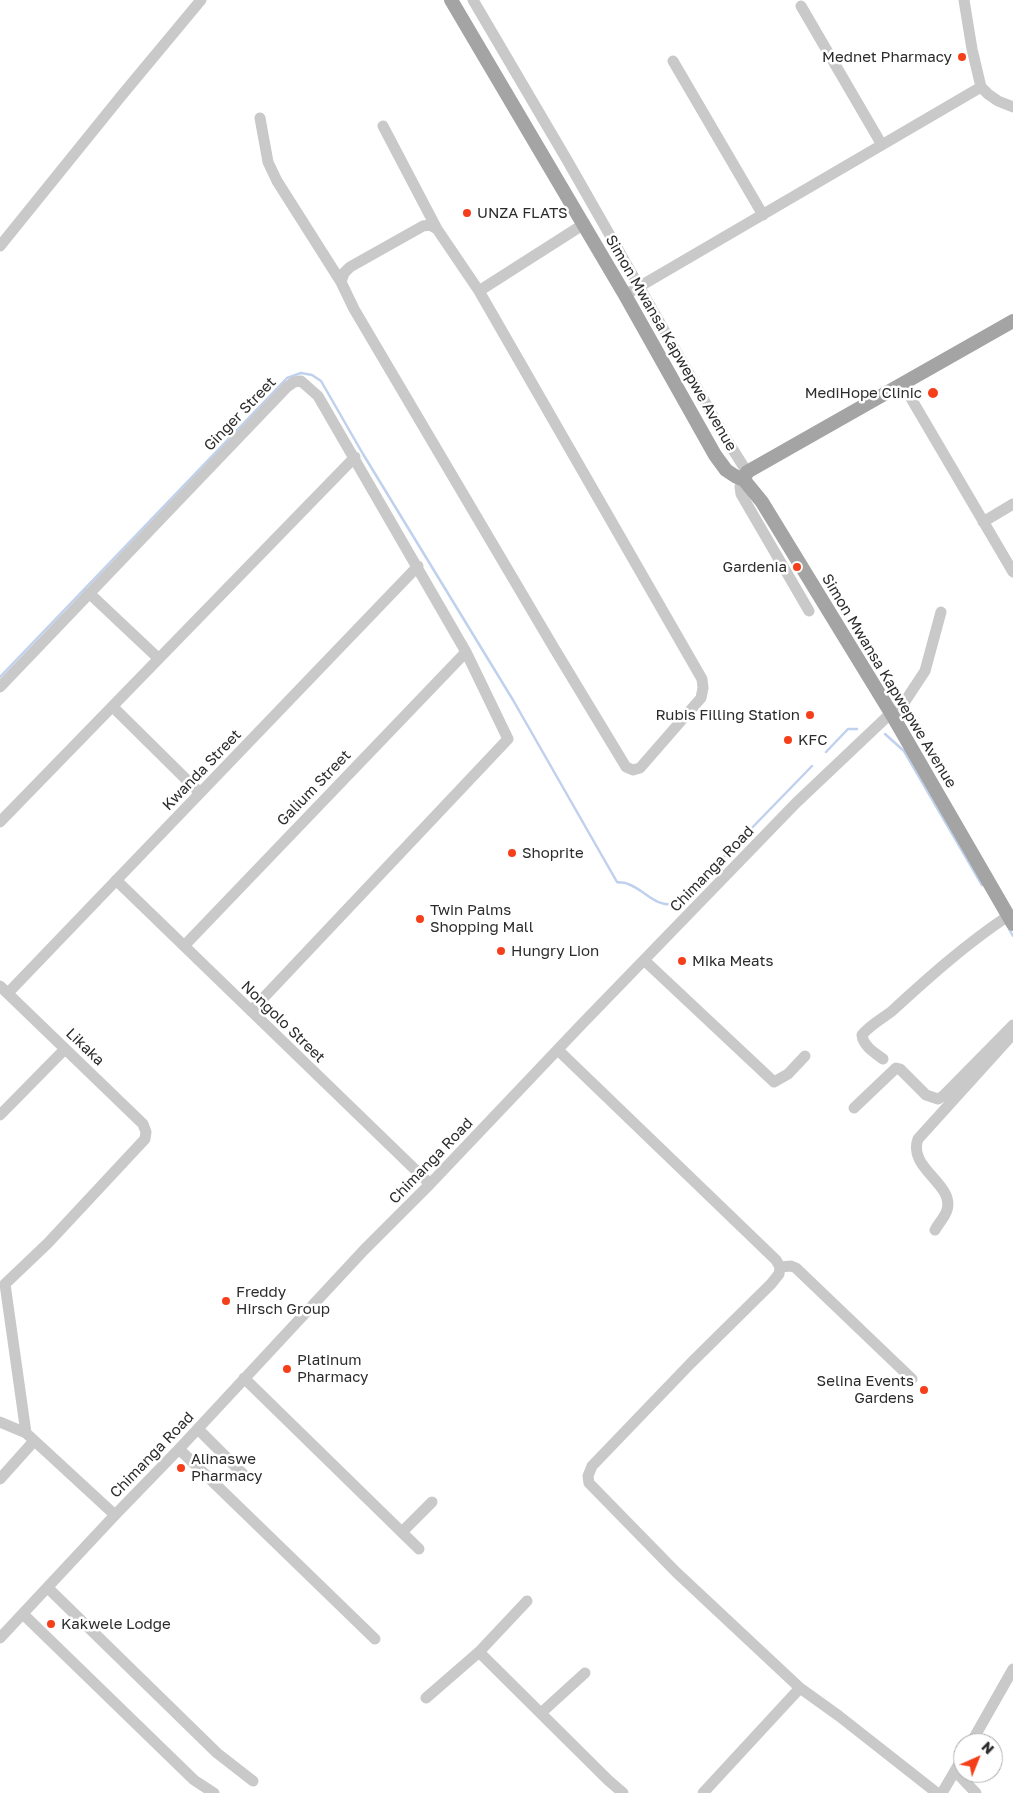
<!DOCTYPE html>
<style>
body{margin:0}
#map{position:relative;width:1013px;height:1793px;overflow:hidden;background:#fff;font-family:"Golos Text",sans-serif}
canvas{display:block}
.north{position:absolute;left:953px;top:1733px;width:50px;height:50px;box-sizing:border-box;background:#fff;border:1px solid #ababab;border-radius:50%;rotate:44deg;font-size:14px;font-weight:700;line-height:20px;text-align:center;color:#2c2c2c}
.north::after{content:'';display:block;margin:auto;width:18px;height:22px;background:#f53f1b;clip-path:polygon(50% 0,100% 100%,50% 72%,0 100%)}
</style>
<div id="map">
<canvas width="1013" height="1793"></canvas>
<div class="north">N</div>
</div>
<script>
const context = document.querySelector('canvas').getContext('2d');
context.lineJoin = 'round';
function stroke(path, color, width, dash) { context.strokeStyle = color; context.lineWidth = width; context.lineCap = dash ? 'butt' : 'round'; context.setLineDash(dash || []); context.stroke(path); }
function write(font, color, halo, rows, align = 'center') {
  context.font = font + ' "Golos Text",sans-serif'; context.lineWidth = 5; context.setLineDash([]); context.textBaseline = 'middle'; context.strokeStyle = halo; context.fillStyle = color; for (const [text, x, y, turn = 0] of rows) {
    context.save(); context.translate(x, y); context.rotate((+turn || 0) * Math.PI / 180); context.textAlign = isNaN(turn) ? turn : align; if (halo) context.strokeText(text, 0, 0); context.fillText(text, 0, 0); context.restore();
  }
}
const stream = new Path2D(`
 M0 677 287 378 301 373 312 375 321 381 363 454 513 700 617 882C620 883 625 882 628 884 647 891 654 908 678 904L812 766
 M885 734 904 751 982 885
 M826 752 848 729H857
 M1009 929 1013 936`);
const minor = new Path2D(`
 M473 0 567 160 725 437 747 472
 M964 0 972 49 981 87 988 94 998 101 1013 107
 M801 6 882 145
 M673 61 763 215
 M260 118 268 162 277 181 341 282 354 309 554 648 626 767 633 770 640 768 701 698 703 688 702 679 479 291 437 229 383 126
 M0 246 122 95 201 0
 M341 282 344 273 350 267 423 226 430 225 437 229
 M479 291 584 224
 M625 295 981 87
 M902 383 1013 572
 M744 480 740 487 741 494 809 611
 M983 522 1013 504
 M89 593 158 658
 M0 687 287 387 294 382 301 381 318 396 466 652 508 739 251 1011
 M113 707 200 793
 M894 718 925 671 941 612
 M0 822 355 457
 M116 880 430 1184
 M184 946 466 652
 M644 960 774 1082 788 1074 805 1056
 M0 986 143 1124 146 1132 145 1139 48 1243 5 1284
 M8 993 418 566
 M558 1050 776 1260 780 1267 779 1274 771 1284 691 1363 592 1466 588 1476 589 1483 676 1572 800 1688 703 1793
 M883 1059C875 1053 863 1046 862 1035 870 1025 882 1019 892 1011 929 977 966 944 1008 916
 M854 1108 896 1068 900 1069 926 1095 938 1099 943 1096 1013 1025
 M0 1115 65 1049
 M935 1230C938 1224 945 1217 947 1210 955 1184 907 1168 918 1139L1013 1034
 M780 1267 791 1266 796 1268 912 1379
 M5 1284 26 1433 115 1515
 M244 1378 419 1549
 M0 1422 26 1433
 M198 1429 243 1474
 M179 1449 375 1639
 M0 1479 34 1441
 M402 1532 432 1502
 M48 1588 217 1753 253 1781
 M23 1614 194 1780 214 1793
 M0 1638 115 1515 179 1449 364 1250 430 1184 581 1025 796 803 891 713
 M479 1652 608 1780 623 1793
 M800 1688 839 1716 937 1793
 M426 1698 479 1652 527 1601
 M541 1713 585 1673
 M971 1743 1013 1669
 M955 1771 976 1793
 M942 1793 963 1757`);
const major = new Path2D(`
 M451 0 625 295 715 455 726 470 735 476 744 480 762 502 891 713 1013 924
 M744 480 747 472 1013 321`);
const markers = [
 [962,57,5,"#f53f1b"],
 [467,213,5,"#f53f1b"],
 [933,393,6,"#f53f1b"],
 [797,567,5,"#f53f1b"],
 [810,715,5,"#f53f1b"],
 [788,740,5,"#f53f1b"],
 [512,853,5,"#f53f1b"],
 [420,919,5,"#f53f1b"],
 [501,951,5,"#f53f1b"],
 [682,961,5,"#f53f1b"],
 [226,1301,5,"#f53f1b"],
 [287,1369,5,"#f53f1b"],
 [924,1390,5,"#f53f1b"],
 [181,1468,5,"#f53f1b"],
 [51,1624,5,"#f53f1b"]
];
const poiNames = [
 ["Mednet Pharmacy",952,57,"right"],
 ["UNZA FLATS",477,213],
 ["MediHope Clinic",922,393,"right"],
 ["Gardenia",787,567,"right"],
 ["Rubis Filling Station",800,715,"right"],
 ["KFC",798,740],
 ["Shoprite",522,853],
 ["Twin Palms",430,910],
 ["Shopping Mall",430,927],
 ["Hungry Lion",511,951],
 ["Mika Meats",692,961],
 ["Freddy",236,1292],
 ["Hirsch Group",236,1309],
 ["Platinum",297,1360],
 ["Pharmacy",297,1377],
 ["Selina Events",914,1381,"right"],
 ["Gardens",914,1398,"right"],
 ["Alinaswe",191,1459],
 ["Pharmacy",191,1476],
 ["Kakwele Lodge",61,1624]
];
const streetNames = [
 ["Simon Mwansa Kapwepwe Avenue",671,343,60],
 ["Ginger Street",240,414,-46],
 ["Simon Mwansa Kapwepwe Avenue",889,681,59],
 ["Kwanda Street",202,770,-46],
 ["Galium Street",314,788,-46],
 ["Chimanga Road",712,869,-46],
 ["Nongolo Street",283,1022,44],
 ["Likaka",85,1047,44],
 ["Chimanga Road",431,1161,-46],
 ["Chimanga Road",152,1455,-46]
];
stroke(stream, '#c0d1ee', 2.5);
stroke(minor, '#c9c9c9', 11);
stroke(major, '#a4a4a4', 14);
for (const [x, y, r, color] of markers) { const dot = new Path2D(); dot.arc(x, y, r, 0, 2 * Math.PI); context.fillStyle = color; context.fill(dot); stroke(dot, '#fff', 2); }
write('15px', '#2c2c2c', '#fff', poiNames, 'left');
write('15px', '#2c2c2c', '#fff', streetNames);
</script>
